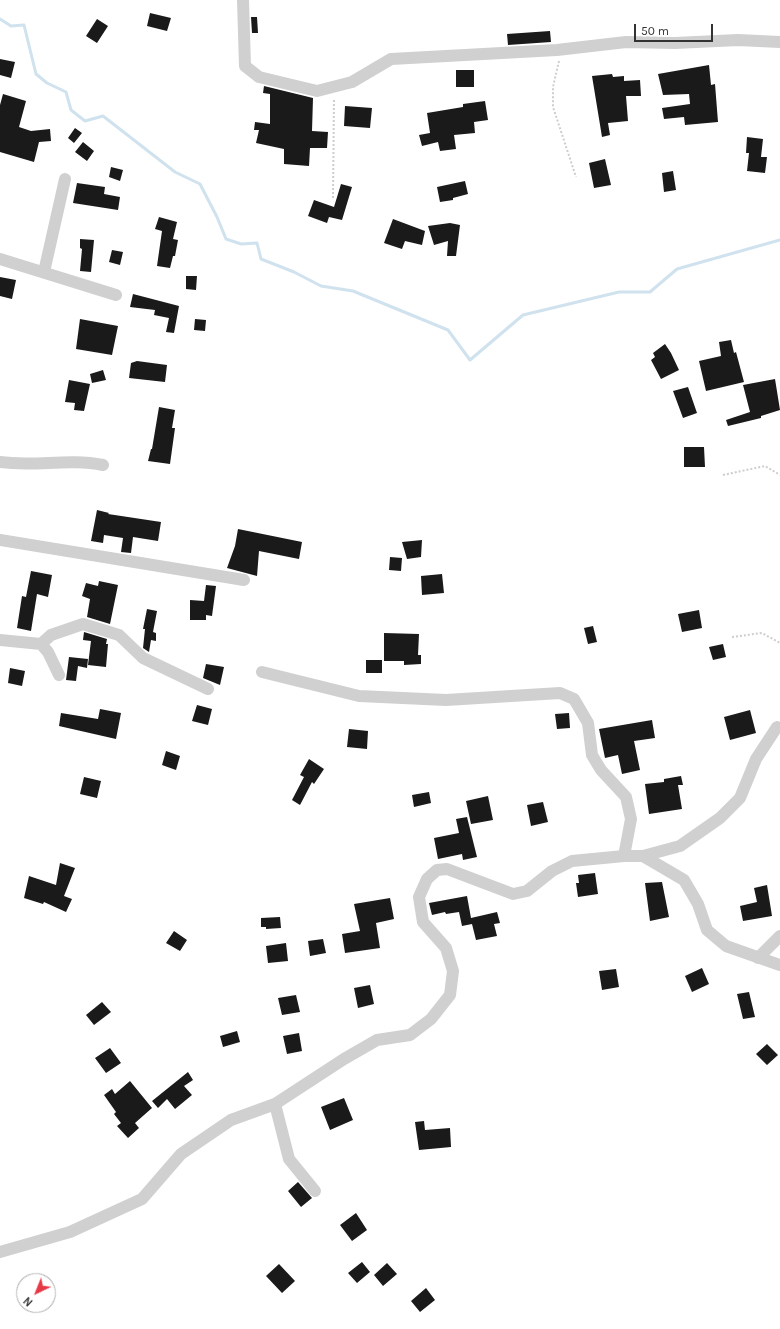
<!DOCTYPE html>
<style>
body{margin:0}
#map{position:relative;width:780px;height:1329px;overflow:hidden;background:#fff;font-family:Karla,sans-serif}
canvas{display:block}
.north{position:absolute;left:16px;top:1273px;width:40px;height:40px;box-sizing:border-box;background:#fff;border:1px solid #adadad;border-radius:50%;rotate:223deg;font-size:11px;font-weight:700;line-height:16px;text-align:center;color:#333}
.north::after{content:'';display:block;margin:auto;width:14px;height:18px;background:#e63946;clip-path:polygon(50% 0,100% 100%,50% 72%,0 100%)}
.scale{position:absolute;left:634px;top:24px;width:79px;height:18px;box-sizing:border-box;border:2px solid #333;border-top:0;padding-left:5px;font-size:12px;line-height:14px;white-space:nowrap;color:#333;-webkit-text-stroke:3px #fff;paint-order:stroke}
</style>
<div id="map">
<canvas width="780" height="1329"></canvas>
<div class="north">N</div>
<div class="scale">50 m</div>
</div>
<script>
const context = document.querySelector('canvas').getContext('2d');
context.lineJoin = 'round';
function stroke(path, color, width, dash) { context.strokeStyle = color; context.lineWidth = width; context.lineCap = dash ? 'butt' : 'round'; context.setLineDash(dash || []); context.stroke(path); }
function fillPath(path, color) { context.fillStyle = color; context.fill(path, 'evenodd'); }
const stream = new Path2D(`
 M0 19 11 26 24 25 36 74 47 83 66 92 71 110 85 121 103 116 175 172 200 184 217 217 226 239 241 244 257 243 261 259 294 272 321 286 353 291 448 330 470 360 523 315 619 292H650L677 269 780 240`);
const building = new Path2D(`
 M150 13 171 18 167 31 147 26Z
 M251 17H257L258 33H252Z
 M97 19 108 26 97 43 86 36Z
 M550 31 551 42 508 45 507 34Z
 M0 59 15 62 11 78 0 75Z
 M709 65 711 85 715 84 718 122 685 125 684 117 664 119 662 108 690 104 689 94 663 95 658 74Z
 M456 70H474V87H456Z
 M612 74 613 77 624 76V81L640 80 641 96H626L628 121 608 123 610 135 602 137 592 76Z
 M264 86 313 98 312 131 328 132 327 148H310L309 166 284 164V149L256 143 259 130H254L255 122 270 124V94L263 93Z
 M3 94 26 101 19 127 31 131 50 129 51 141 39 142 34 162 0 152V105Z
 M485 101 488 120 474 122 475 133 454 135 456 149 440 151 438 142 422 146 419 135 430 133 427 113 463 107V104Z
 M345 106 372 108 370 128 344 126Z
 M75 128 82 133 74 143 68 138Z
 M747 137 763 139 761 157H767L765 173 747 171 749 153H746Z
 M83 142 94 151 87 161 75 152Z
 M605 159 611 185 594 188 589 163Z
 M111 167 123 170 120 181 109 177Z
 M673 171 676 190 664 192 662 173Z
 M465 181 468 194 453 198V200L440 202 437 187Z
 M77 183 105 187 104 194 120 197 118 210 73 203Z
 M341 184 352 187 342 220 329 217 327 223 308 216 314 200 334 207Z
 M159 217 177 222 173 239 178 240 175 256H173L170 268 157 266 162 231 155 229Z
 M393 219 425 231 422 245 405 241 402 249 384 243Z
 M450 223 460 225 456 256H447L448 241 434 245 428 226Z
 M80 239 94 240 91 272 80 271 82 249 80 248Z
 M112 250 123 252 120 265 109 262Z
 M186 276H197L196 290 186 289Z
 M0 277 16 280 12 299 0 296Z
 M133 294 179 306 174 333 166 332 169 318 154 315 155 310 130 307Z
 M80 319 118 326 112 355 76 349Z
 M195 319 206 320 205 331 194 330Z
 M731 340 734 353 736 352 744 382 706 391 699 361 721 356 719 342Z
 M665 344 671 353 679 370 661 379 651 360 655 357 653 353Z
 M137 361 167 365 165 382 129 378 131 363Z
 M103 370 106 380 92 383 90 374Z
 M775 379 780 410 761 416V418L728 426 726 420 750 412 743 385Z
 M69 380 90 384 84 411 74 410 75 403 65 402Z
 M688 387 697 413 683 418 673 391Z
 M159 407 175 410 172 428H175L170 464 148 461 151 449H152Z
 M684 447H704L705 467H684Z
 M97 510 109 513 108 514 161 522 158 541 133 537 131 553 121 552 123 538 104 535 103 543 91 541Z
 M238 529 302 542 299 559 259 551 257 576 227 568 235 546Z
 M422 540 421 557 407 559 402 542Z
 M390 557 402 558 401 571 389 570Z
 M31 571 52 575 48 597 37 594 31 631 17 628 22 596 26 597Z
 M442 574 444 593 422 595 421 576Z
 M99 581 118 585 110 624 87 617 90 599 82 596 86 583 98 586Z
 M206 585 216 586 212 616 206 615V620H190V600L204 601Z
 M147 609 157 611 153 632 156 633V641L151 640 149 652 143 648 145 629H143Z
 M699 610 702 628 682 632 678 614Z
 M593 626 597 642 588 644 584 628Z
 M84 632 107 639 106 644H108L106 667 88 665 91 641 83 640Z
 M384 633 419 634 418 655H421V664L404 665V661H384Z
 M723 644 726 657 713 660 709 647Z
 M69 657 88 659 87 668 78 666 76 681 66 680Z
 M366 660H382V673H366Z
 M206 664 224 667 220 685 203 678Z
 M10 668 25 671 22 686 8 683Z
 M197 705 212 709 208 725 192 721Z
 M100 709 121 713 116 739 59 726 61 713 98 719Z
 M750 710 756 733 730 740 724 717Z
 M569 713 570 728 557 729 555 714Z
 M652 720 655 738 634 741 640 770 622 774 618 755 605 758 599 729Z
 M349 729 368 731 367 749 347 747Z
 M166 751 180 756 176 770 162 765Z
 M309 759 324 769 314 784 312 782 300 805 292 800 304 777 300 775Z
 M681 776 683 785H678L682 809 649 814 645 784 664 782V779Z
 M84 777 101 781 97 798 80 794Z
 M429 792 431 803 414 807 412 795Z
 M488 796 493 820 471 824 466 801Z
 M543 802 548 822 531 826 527 805Z
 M467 817 477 857 463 860 462 854 438 859 434 838 459 833 456 819Z
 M60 863 75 868 64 896 72 899 66 912 44 902 43 904 24 898 29 876 56 885Z
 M595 873 598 894 578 897 576 883H579L578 875Z
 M662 882 669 917 650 921 645 883Z
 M767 885 772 916 743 921 740 906 757 902 754 888Z
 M467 896 471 918 497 912 500 923 494 924 497 936 476 940 472 924 462 926 459 912 446 914 445 912 432 915 429 903Z
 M390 898 394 919 376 923 380 948 345 953 342 934 360 931 354 904Z
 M280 917 281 928 266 929V927H261V918Z
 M174 931 187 940 180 951 166 943Z
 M323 939 326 953 310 956 308 941Z
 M286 943 288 961 268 963 266 946Z
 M702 968 709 984 692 992 685 976Z
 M616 969 619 987 602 990 599 971Z
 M370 985 374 1004 358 1008 354 988Z
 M749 992 755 1017 743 1019 737 994Z
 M296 995 300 1012 282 1015 278 998Z
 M102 1002 111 1012 94 1025 86 1015Z
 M237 1031 240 1042 223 1047 220 1036Z
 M299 1033 302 1051 287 1054 283 1036Z
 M767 1044 778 1055 767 1065 756 1054Z
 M110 1048 121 1063 106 1073 95 1058Z
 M188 1072 193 1080 184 1086 192 1095 175 1109 167 1099 158 1108 152 1101Z
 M130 1081 152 1108 135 1123 139 1128 128 1138 117 1126 121 1123 114 1114 116 1112 104 1095 112 1089 115 1094Z
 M344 1098 353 1120 330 1130 321 1107Z
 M424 1121 425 1130 450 1128 451 1147 419 1150 415 1122Z
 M298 1182 312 1198 301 1207 288 1191Z
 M356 1213 367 1230 352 1241 340 1225Z
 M362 1262 370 1272 357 1283 348 1273Z
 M387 1263 397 1274 383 1286 374 1275Z
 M279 1264 295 1281 282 1293 266 1276Z
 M426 1288 435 1300 420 1312 411 1301Z`);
const path = new Path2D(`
 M559 61 553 87V107L576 177
 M333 198 334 98
 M723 475 765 466 780 475
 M732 637 762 633 780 643`);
const minor = new Path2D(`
 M243 0 245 66 259 77 317 91 352 82 391 59 557 50 626 42 675 43 738 40 780 42
 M0 259 116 295
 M44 272 65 179
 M0 462C35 467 68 458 103 465
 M0 540 244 580
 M0 640 41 644 48 652 59 675
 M41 644 51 635 83 624 119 635 143 658 208 689
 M262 672 359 696 446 700 560 693 574 699 588 723 592 755 601 770 626 797 631 819 624 856
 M643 856 684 880 698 904 707 930 726 946 780 965
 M758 958 780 936
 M275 1104 289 1159 315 1191
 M0 1252 70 1232 142 1199 181 1154 231 1120 275 1104 344 1059 377 1040 410 1035 431 1019 450 995 453 971 446 948 423 922 419 897 427 879 437 870 447 869 513 894 527 891 552 871 572 861 624 856H643L680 846 720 818 740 798 756 759 777 727`);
stroke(stream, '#cfe2ee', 3);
fillPath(building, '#1a1a1a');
stroke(path, '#cdcdcd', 2, [2, 2]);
stroke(minor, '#d0d0d0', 12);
</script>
